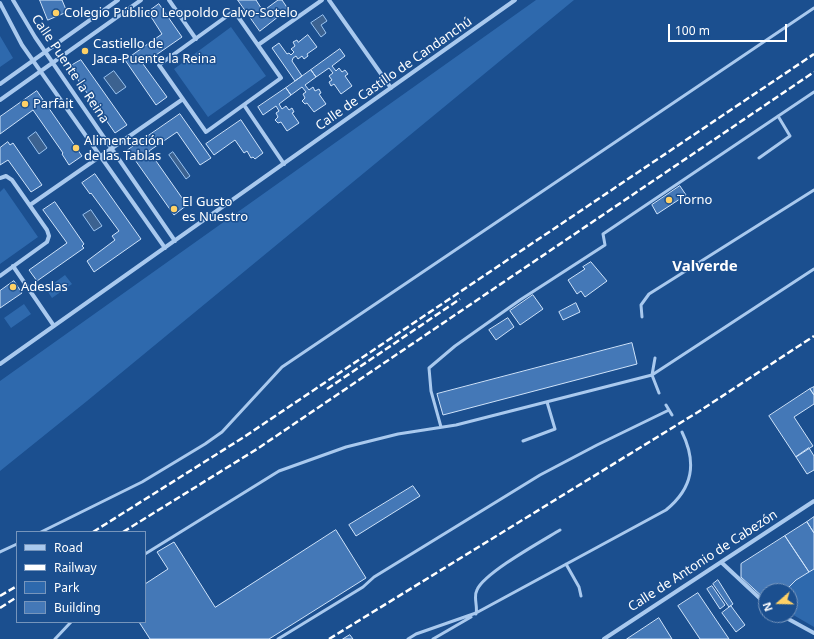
<!DOCTYPE html>
<meta charset="utf-8">
<style>
body{margin:0}
#map{position:relative;width:814px;height:639px;overflow:hidden;background:#1b4f8f;font-family:"Noto Sans",sans-serif}
canvas{display:block}
.legend{position:absolute;left:16px;top:531px;width:130px;height:92px;box-sizing:border-box;background:#1b4f8f;border:1px solid #7695bc;margin:0;padding:5px 7px;list-style:none;font-size:12px;color:#fff}
.legend li{display:flex;align-items:center;gap:8px;height:20px}
.legend b{width:20px;border:1px solid #7695bc}
.north{position:absolute;left:758px;top:583px;width:40px;height:40px;box-sizing:border-box;background:#1b4f8f;border:1px solid #7695bc;border-radius:50%;rotate:250deg;font-size:11px;font-weight:700;line-height:16px;text-align:center;color:#fff}
.north::after{content:'';display:block;margin:auto;width:14px;height:18px;background:#ffd166;clip-path:polygon(50% 0,100% 100%,50% 72%,0 100%)}
.scale{position:absolute;left:668px;top:24px;width:119px;height:18px;box-sizing:border-box;border:2px solid #fff;border-top:0;padding-left:5px;font-size:12px;line-height:14px;white-space:nowrap;color:#fff;-webkit-text-stroke:3px #1b4f8f;paint-order:stroke}
</style>
<div id="map">
<canvas width="814" height="639"></canvas>
<ul class="legend">
<li><b style="height:5px;background:#a9c9ee"></b>Road</li>
<li><b style="height:5px;background:#fff"></b>Railway</li>
<li><b style="height:11px;background:#2e69ad"></b>Park</li>
<li><b style="height:11px;background:#4478b7"></b>Building</li>
</ul>
<div class="north">N</div>
<div class="scale">100 m</div>
</div>
<script>
const context = document.querySelector('canvas').getContext('2d');
context.lineJoin = 'round';
function fillPath(path, color) { context.fillStyle = color; context.fill(path, 'evenodd'); }
function stroke(path, color, width, dash) { context.strokeStyle = color; context.lineWidth = width; context.lineCap = dash ? 'butt' : 'round'; context.setLineDash(dash || []); context.stroke(path); }
function write(font, color, halo, rows, align = 'center') {
  context.font = font + ' "Noto Sans",sans-serif'; context.lineWidth = 3; context.setLineDash([]); context.textBaseline = 'middle'; context.strokeStyle = halo; context.fillStyle = color; for (const [text, x, y, turn = 0] of rows) {
    context.save(); context.translate(x, y); context.rotate((+turn || 0) * Math.PI / 180); context.textAlign = isNaN(turn) ? turn : align; if (halo) context.strokeText(text, 0, 0); context.fillText(text, 0, 0); context.restore();
  }
}
const green = new Path2D(`
 M536 0H574L87 401 0 471V381Z
 M231 27 266 76 208 117 174 69Z
 M0 36 13 58 0 67Z
 M4 188 38 237 0 264V192Z
 M65 275 72 284 52 298 46 289Z
 M24 304 31 314 11 328 4 318Z
 M814 569V627L790 613V591H785L796 580Z`);
const water = new Path2D(`
 M323 15 327 21 321 25 326 33 321 37 311 23Z
 M114 71 126 87 116 94 104 78Z
 M36 132 47 148 39 154 28 138Z
 M173 152 190 176 186 179 169 155Z
 M91 210 102 226 94 231 83 215Z`);
const building = new Path2D(`
 M40 0H62L67 12 48 20Z
 M238 0H256L263 11 278 0H282L288 9 260 31Z
 M159 4 182 37 143 64 167 97 156 105 125 60 162 34 148 12Z
 M308 35 317 47 307 54 308 56 304 59 302 56 298 59 296 56 293 58 292 61 302 76 295 81 272 48 279 43 287 54 289 53 291 55 294 52 291 49 295 46 293 42 297 40 298 42Z
 M340 49 345 56 332 66 336 71 339 68 342 72 345 70 348 74 345 76 352 86 341 94 334 84 331 86 329 82 332 80 329 76 333 73 329 68 316 77 311 70Z
 M81 60 127 125 115 133 69 67Z
 M311 70 316 77 305 85 309 90 313 87 315 91 319 89 321 93 319 94 326 104 314 112 307 103 305 104 302 101 305 98 303 94 306 92 302 87 291 95 286 88Z
 M286 88 291 95 279 104 282 109 286 106 289 110 292 108 294 112 292 113 299 123 287 131 281 122 278 123 275 120 278 117 276 113 279 111 276 106 263 115 258 107Z
 M37 91 82 156 69 165 62 154 63 153 33 110 0 134V117Z
 M180 114 211 158 200 165 177 132 149 151 187 205 174 215 128 150Z
 M241 120 263 153 255 159 253 157 251 158 247 151 244 153 235 140 214 155 206 144Z
 M8 142 10 145 13 143 42 185 31 192 8 160 0 165V148Z
 M95 174 141 239 94 272 87 261 115 240 112 236 119 231 91 193 90 194 82 183Z
 M680 186 686 195 657 214 652 205Z
 M55 202 84 244 82 246 84 248 37 281 29 270 67 243 43 210Z
 M591 262 607 281 585 297 581 291 577 294 568 280 585 269 583 267Z
 M14 281 22 293 0 308V291Z
 M533 295 543 309 520 325 510 311Z
 M576 303 580 312 563 320 559 312Z
 M508 318 514 327 496 340 489 330Z
 M632 343 637 364 443 415 437 394Z
 M814 387V395L810 389Z
 M810 389 814 395V404L794 417 813 446 796 457 769 416Z
 M809 448 814 456V470L807 474 796 457Z
 M413 486 420 496 356 536 349 525Z
 M814 517V533L807 522Z
 M807 522 814 533V569L809 572 785 536Z
 M336 530 366 578 269 639H150L139 622H145V584L168 569 157 552 174 542 215 607Z
 M785 536 809 572 796 580 785 591H766V600L741 577V564Z
 M718 580 733 604 729 607 713 584Z
 M712 586 725 605 720 609 707 589Z
 M698 593 729 639H700L678 606Z
 M731 606 745 625 736 632 722 613Z
 M659 618 672 639H627Z
 M350 635 353 639H343Z`);
const service = new Path2D(`
 M759 158 790 136 778 116
 M642 317 641 305 649 294 814 190
 M655 358 652 375 659 393
 M666 405 672 415
 M441 427 431 391 429 368 455 346 520 300 605 245 603 234 814 92
 M523 441 555 429 547 402
 M41 532 142 482 205 444 222 432 282 367 814 8
 M0 552 17 544
 M145 554 279 471 346 447 398 434 456 425 652 375 814 269
 M566 564 579 587 581 596
 M476 614C478 606 473 597 477 590 484 573 542 541 560 530
 M55 639 71 622
 M278 639 363 587 374 577 540 475 597 445 669 410
 M408 639 416 634 476 613 666 510C693 488 697 463 682 432
 M433 639 471 617`);
const minor = new Path2D(`
 M13 0 35 37 175 241
 M169 0 196 39
 M329 0 391 88
 M0 3 22 45 165 248
 M234 11 281 78 206 132 159 65Z
 M258 45 322 0
 M0 84 118 0
 M0 100 141 0
 M244 105 284 164
 M0 178 6 176 12 180 47 230 49 236 47 242 0 276
 M30 205 183 99
 M13 266 54 326
 M0 364 515 0
 M721 562 766 604
 M781 615 814 633
 M604 639 814 501`);
const rail = new Path2D(`
 M327 389 460 299
 M93 532 244 437 814 54
 M123 532 257 449 814 72
 M0 596 17 586
 M0 608 17 597
 M329 639 698 412 814 336`);
const markers = [
 [56,13,4,"#ffd166"],
 [85,51,4,"#ffd166"],
 [25,104,4,"#ffd166"],
 [76,148,4,"#ffd166"],
 [669,200,4,"#ffd166"],
 [174,209,4,"#ffd166"],
 [13,287,4,"#ffd166"]
];
const poiNames = [
 ["Colegio Público Leopoldo Calvo-Sotelo",64,13],
 ["Castiello de",93,44],
 ["Jaca-Puente la Reina",93,59],
 ["Parfait",33,104],
 ["Alimentación",84,141],
 ["de las Tablas",84,156],
 ["Torno",677,200],
 ["El Gusto",182,202],
 ["es Nuestro",182,217],
 ["Adeslas",21,287]
];
const streetNames = [
 ["Calle Puente la Reina",70,69,56],
 ["Calle de Castillo de Candanchú",394,74,-35],
 ["Calle de Antonio de Cabezón",703,561,-33]
];
const quarterNames = [
 ["Valverde",705,267]
];
fillPath(green, '#2e69ad');
fillPath(water, '#3c6290');
stroke(water, '#9cc4f0', 1);
fillPath(building, '#4478b7');
stroke(building, '#cfe3fa', 1);
stroke(service, '#a9c9ee', 3);
stroke(minor, '#a9c9ee', 4);
stroke(rail, '#fff', 2.5, [7, 3]);
for (const [x, y, r, color] of markers) { const dot = new Path2D(); dot.arc(x, y, r, 0, 2 * Math.PI); context.fillStyle = color; context.fill(dot); stroke(dot, '#1b4f8f', 1.5); }
write('13px', '#fff', '#1b4f8f', poiNames, 'left');
write('13px', '#fff', '#1b4f8f', streetNames);
write('bold 15px', '#fff', '#1b4f8f', quarterNames);
</script>
